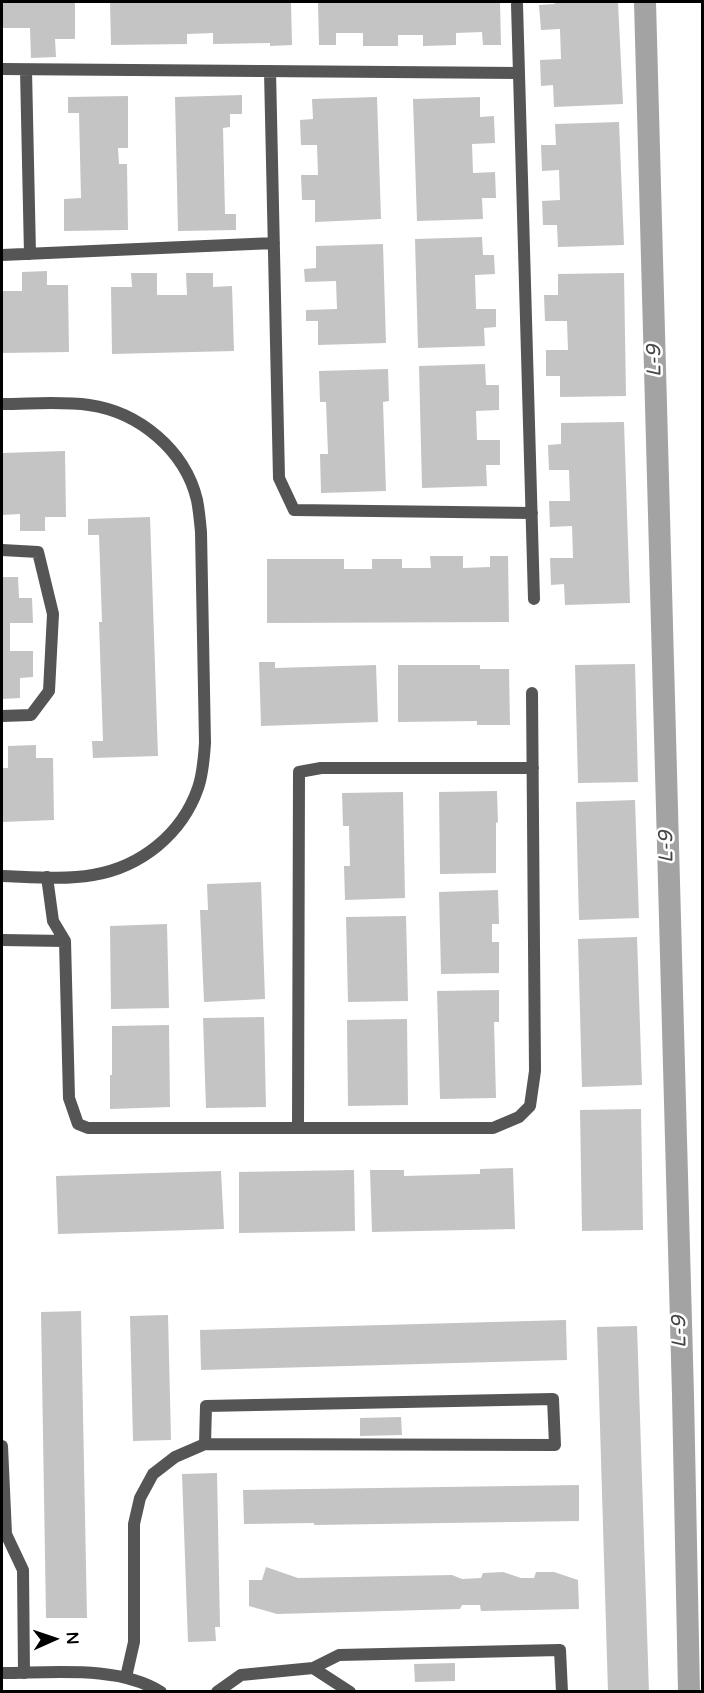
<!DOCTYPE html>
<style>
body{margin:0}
#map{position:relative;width:704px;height:1693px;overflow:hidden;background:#fff;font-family:"Varela Round",sans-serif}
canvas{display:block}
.frame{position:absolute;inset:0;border:3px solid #000;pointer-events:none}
.north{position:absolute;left:24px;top:1609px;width:60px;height:60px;-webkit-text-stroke:4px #fff;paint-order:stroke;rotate:87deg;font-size:16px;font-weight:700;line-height:24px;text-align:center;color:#000}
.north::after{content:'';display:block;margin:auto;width:21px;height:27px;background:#000;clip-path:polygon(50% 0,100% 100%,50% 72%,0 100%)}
</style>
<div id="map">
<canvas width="704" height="1693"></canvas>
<div class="frame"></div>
<div class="north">N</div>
</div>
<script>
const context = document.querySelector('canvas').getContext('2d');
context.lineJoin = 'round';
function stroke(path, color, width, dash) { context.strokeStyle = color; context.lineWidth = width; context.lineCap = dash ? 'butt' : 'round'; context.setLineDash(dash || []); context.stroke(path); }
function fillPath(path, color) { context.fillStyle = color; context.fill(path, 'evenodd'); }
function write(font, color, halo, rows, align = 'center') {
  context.font = font + ' "Varela Round",sans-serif'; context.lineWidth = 5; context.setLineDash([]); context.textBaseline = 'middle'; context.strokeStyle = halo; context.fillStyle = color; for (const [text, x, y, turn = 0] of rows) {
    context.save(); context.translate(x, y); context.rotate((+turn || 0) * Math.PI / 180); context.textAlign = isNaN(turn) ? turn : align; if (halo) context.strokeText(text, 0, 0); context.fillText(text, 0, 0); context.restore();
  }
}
const canal = new Path2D(`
 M645 2 683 1395 689 1692`);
const building = new Path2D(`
 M2 2H75V39H55L56 57 31 58 30 28H2Z
 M110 2H291L292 45 270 46V43L213 44V33L187 34V44L111 45Z
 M318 2H500L501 45H483L482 32 456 33V45L423 46V35H398V46H363V33H336V45H319Z
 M554 2H618L623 104 554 107 553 85 541 86 540 60 561 59 560 29 541 30 539 5 555 4Z
 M242 95V114H230V127L223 128 225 214H236V230L178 231 175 97Z
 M128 96V148H118L119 164H127L128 230 64 231V199L81 198 79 113H68V97Z
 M377 97 381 219 315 222V200H302L301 175H318L317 145H301L300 120 313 119 312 99Z
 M480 97V117L494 116 495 143 472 144 473 173 495 172 496 198H482L483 219 417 221 413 99Z
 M619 122 624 245 558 247 557 225H543L542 201 560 200 559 170 542 171 541 145H556L555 124Z
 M482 237 483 255H494L495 274 475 275 476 309H496V327L484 328 485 346 418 348 415 239Z
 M383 244 386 343 318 345V321H306V310L337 309 336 281 305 282 304 269 316 268V246Z
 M47 271V285H68L69 352 2 353V291H22V272Z
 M131 273H157V295H187L186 273H213V287L232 286 234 351 112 354 111 287H132Z
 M624 273 626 396 560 397V376H546V350H568L567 321H545L544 295H558V274Z
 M485 364 486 385H499V410L476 411 477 440H500V465H486L487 486 422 488 419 366Z
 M388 369 389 401 383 402 386 491 321 493 320 454H328L326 402H320L319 371Z
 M624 422 630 603 565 605 564 584 551 585 550 558H573L572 526 550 527 549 501H570L569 470H549L548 445 561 444V423Z
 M65 451 66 517H45V531H20V514L2 515V453Z
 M150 517 158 756 93 758 92 741H103L99 622H102L99 535H88V519Z
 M430 556H463V568L490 567V556H508L509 622 267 623V559H344V569H372V559H402V568H431Z
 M2 577H18L19 598H32L33 623H10V651H33V677L20 678V698L2 699Z
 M259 662H275V668L376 665 378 722 261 726Z
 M635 664 638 782 578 783 575 665Z
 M398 665H480V669H509L510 725H477V721L398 722Z
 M36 745V758H53L54 820 2 822V768H8V746Z
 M497 791 498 822 496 823V873L440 874 439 792Z
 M403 792 405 898 345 900 344 866H350L349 826H343L342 793Z
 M635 800 639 918 579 920 576 802Z
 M261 882 265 999 204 1002 200 910H208L207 884Z
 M498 890 499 924H492V942H499V973L441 974 439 892Z
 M406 916 408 1001 348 1002 346 917Z
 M167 924 169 1008 111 1009 110 926Z
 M637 937 642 1085 582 1087 578 939Z
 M499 990V1022H494L496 1098 440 1099 437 991Z
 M264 1017 266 1107 206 1108 203 1018Z
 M407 1019 408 1105 348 1106 347 1020Z
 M169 1025 170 1107 110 1109V1075H112V1026Z
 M641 1109 643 1230 582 1231 580 1110Z
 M513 1168 515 1229 372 1232 370 1170H404V1176L480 1174V1169Z
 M354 1170 355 1231 239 1233V1172Z
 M221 1171 224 1229 58 1234 56 1176Z
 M81 1311 87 1618H46L41 1312Z
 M168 1315 171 1440 133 1441 130 1316Z
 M566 1320 567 1360 201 1370 200 1330Z
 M637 1326 649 1692H608L597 1327Z
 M401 1417 402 1435 360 1436V1418Z
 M217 1473 220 1627H215L216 1641 188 1642 182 1474Z
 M579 1485V1521L314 1525V1523L244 1524 243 1490Z
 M266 1567 298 1578 452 1575 462 1579 481 1578 483 1573 503 1572 521 1578H534L536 1572H554L578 1580 579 1609 481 1611 480 1605H462L460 1609 277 1614 249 1606V1580H262Z
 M455 1663V1681L415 1682 414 1664Z`);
const lane = new Path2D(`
 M517 4 534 599
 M2 69 519 73
 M26 70 30 254
 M270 71 279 478 294 510 532 513
 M2 255 274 243
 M2 550 38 552 53 614 49 691 31 715 2 716
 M47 877 53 921 65 941 69 1098 78 1124 88 1128H493L519 1117 530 1106 535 1071 532 693
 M2 940 65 941
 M298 1128 299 772 321 768H533
 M2 1446 6 1534 23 1570 24 1673
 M313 1668 350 1692
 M126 1677 134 1642V1524L140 1498 153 1474 175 1457 205 1444 555 1445 553 1399 206 1406 205 1444
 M217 1692 241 1675 313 1668 339 1655 560 1650 562 1692`);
const street = new Path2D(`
 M2 404C30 404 60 401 89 405 139 412 185 450 197 500 199 510 200 521 201 532L205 743C204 758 203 774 198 788 182 834 141 867 93 875 64 880 32 877 2 876
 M2 1673C51 1673 119 1665 161 1692`);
const waterNames = [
 ["L-9",655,361,-91],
 ["L-9",667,847,-91],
 ["L-9",680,1332,-91]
];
stroke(canal, '#a3a3a3', 22);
fillPath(building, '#c4c4c4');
stroke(lane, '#555', 12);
stroke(street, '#555', 12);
write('italic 20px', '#444', '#fff', waterNames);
</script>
